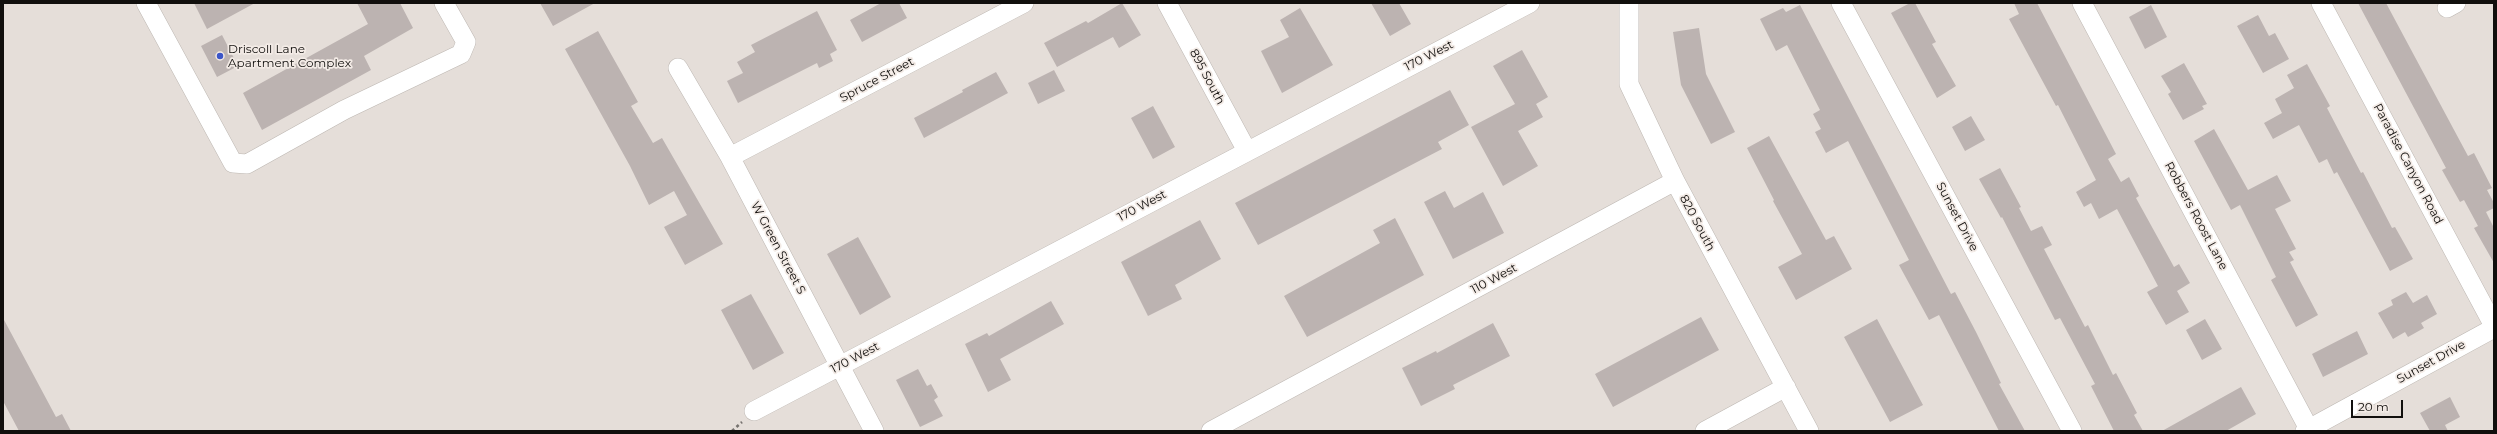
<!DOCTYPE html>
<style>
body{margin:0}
#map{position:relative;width:2497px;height:434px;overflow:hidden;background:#e5ded9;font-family:Montserrat,sans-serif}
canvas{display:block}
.frame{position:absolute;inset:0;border:4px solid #110f0d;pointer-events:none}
.scale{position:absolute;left:2351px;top:400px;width:52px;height:18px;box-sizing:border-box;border:2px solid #110f0d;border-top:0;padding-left:5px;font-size:12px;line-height:14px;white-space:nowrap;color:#110f0d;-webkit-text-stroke:3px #f3ebe6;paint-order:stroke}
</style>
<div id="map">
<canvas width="2497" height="434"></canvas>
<div class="frame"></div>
<div class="scale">20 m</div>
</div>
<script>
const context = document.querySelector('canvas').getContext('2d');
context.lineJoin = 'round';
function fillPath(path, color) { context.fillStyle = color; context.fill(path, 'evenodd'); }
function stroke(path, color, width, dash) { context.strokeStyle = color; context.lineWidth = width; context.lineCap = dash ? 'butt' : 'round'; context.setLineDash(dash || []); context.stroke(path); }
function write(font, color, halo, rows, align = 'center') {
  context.font = font + ' Montserrat,sans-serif'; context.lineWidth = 3.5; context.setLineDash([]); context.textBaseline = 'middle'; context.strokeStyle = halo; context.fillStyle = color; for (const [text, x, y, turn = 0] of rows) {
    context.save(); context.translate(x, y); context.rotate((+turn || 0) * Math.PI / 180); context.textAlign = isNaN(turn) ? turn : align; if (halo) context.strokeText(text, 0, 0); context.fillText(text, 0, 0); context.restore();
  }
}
const building = new Path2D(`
 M194 3H255L207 29Z
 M357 3H400L413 28 364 56 371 70 262 130 243 93 368 24Z
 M540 3H595L553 26Z
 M881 3H899L907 18 862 42 850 20Z
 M1122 3 1141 35 1119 48 1113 37 1057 67 1044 43 1086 21 1088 23Z
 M1371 3H1399L1411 24 1390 36Z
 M1910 3H1915L1936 42 1932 44 1956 86 1937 98 1891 13Z
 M2014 3H2037L2116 154 2108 159 2121 182 2129 177 2139 196 2136 198 2174 267 2179 264 2190 283 2177 291 2189 312 2166 325 2147 292 2158 286 2117 209 2099 219 2091 203 2084 207 2076 192 2096 180 2058 105 2056 106 2009 19 2019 14Z
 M2358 3H2386L2468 156 2474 153 2492 188 2487 190 2494 203V208L2486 212 2494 228V263L2474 228 2478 226 2464 200 2460 202 2442 170 2446 168Z
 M1800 5 1951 294 1955 292 1976 332 2001 383 1999 384 2025 431H1999L1939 315 1929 320 1899 265 1909 260 1848 141 1826 153 1815 132 1821 129 1813 114 1820 110 1787 45 1776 51 1760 19 1783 8 1786 12Z
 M2151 5 2167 37 2145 49 2129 17Z
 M1300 8 1333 65 1282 93 1261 51 1289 37 1280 20Z
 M817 11 837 50 830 54 833 61 819 68 817 63 738 103 727 81 743 73 737 62 755 52 751 45Z
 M2258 15 2269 36 2275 33 2289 59 2263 73 2237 26Z
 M1699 28 1706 74 1735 132 1711 144 1681 85 1673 32Z
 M598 31 638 102 631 106 653 143 662 138 723 244 685 265 664 227 687 215 674 191 649 205 630 166 565 49Z
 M222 35 238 66 217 77 201 46Z
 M1522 50 1548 97 1536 104 1543 117 1518 131 1538 166 1503 186 1471 127 1515 104 1493 66Z
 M2184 63 2207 104 2202 106 2204 109 2183 120 2168 94 2171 92 2161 76Z
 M2307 64 2330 106 2327 108 2361 173 2363 172 2392 228 2395 227 2413 259 2390 271 2337 172 2334 174 2327 159 2319 163 2299 125 2273 139 2264 123 2282 113 2275 99 2294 88 2287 75Z
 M1054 70 1065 91 1038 104 1028 83Z
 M996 72 1008 93 924 138 914 118 963 92 962 90Z
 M1450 90 1469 125 1438 142 1442 149 1258 245 1235 203Z
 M1153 106 1175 147 1153 159 1131 118Z
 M1971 116 1985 140 1965 151 1952 127Z
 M2214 129 2248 190 2277 175 2291 201 2275 209 2296 249 2289 252 2294 260 2290 262 2318 315 2296 327 2271 280 2276 277 2240 205 2231 210 2194 141Z
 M1769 136 1826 240 1834 236 1852 269 1796 300 1778 267 1802 254 1773 201 1774 200 1747 148Z
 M2000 168 2021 207 2019 208 2031 231 2042 226 2052 245 2044 249 2085 327 2088 325 2113 375 2116 373 2137 413 2134 415 2143 431H2114L2091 386 2095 384 2060 318 2055 320 2002 217 2001 218 1979 179Z
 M1445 191 1454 208 1483 192 1504 233 1453 259 1424 202Z
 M1395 218 1424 275 1307 337 1284 296 1380 243 1373 230Z
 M1200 220 1221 259 1175 285 1182 299 1148 316 1121 262Z
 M858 237 891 297 860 315 827 254Z
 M2406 292 2413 303 2427 295 2437 314 2421 323 2424 328 2408 337 2405 332 2393 339 2378 313 2393 305 2391 300Z
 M751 294 784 353 753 370 721 310Z
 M1051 301 1064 324 1000 359 1011 380 988 392 965 344 987 333 989 336Z
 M1701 317 1719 350 1613 407 1595 374Z
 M3 318 56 417 62 414 71 431H19L3 401Z
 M1877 319 1923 405 1890 422 1844 337Z
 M2205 319 2222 349 2202 360 2186 330Z
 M1493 323 1510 356 1453 385 1455 389 1421 406 1402 368 1436 351 1437 353Z
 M2357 331 2368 354 2323 377 2312 354Z
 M918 369 927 386 931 384 938 397 934 400 943 416 920 427 896 380Z
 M2241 387 2256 414 2226 431H2162Z
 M2450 397 2460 417 2445 425 2448 431H2430L2420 413Z`);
const path = new Path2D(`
 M732 431 742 422`);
const minor = new Path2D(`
 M146 3 233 163 247 164 344 110 461 54 466 42 444 3
 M1167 3 1247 151
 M1629 3V84L1675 181 1809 431
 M1841 3 2072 431
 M2082 3 2309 429
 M2321 3 2494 326
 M2447 8 2456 3
 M678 68 730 157 874 431
 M730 157 1024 3
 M754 411 1530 3
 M1211 431 1675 181
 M1705 431 1786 387
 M2305 431 2494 328`);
const markers = [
 [220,56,4,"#3b55c8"]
];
const poiNames = [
 ["Driscoll Lane",228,49],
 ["Apartment Complex",228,63]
];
const streetNames = [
 ["170 West",1429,56,-27],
 ["895 South",1207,77,62],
 ["Spruce Street",877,80,-28],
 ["Paradise Canyon Road",2408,164,62],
 ["170 West",1142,206,-28],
 ["Robbers Roost Lane",2196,216,62],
 ["Sunset Drive",1957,217,62],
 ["820 South",1697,223,62],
 ["W Green Street S",778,248,62],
 ["110 West",1494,279,-28],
 ["170 West",855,358,-28],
 ["Sunset Drive",2431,362,-29]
];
fillPath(building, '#bcb3b1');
stroke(minor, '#bdb7b2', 20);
stroke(path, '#76726f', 2.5, [3, 3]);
stroke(minor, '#fff', 19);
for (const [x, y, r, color] of markers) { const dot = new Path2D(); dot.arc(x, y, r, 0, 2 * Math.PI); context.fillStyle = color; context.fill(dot); stroke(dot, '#f3ebe6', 1.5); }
write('12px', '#110f0d', '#f3ebe6', poiNames, 'left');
write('12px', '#110f0d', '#f3ebe6', streetNames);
</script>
